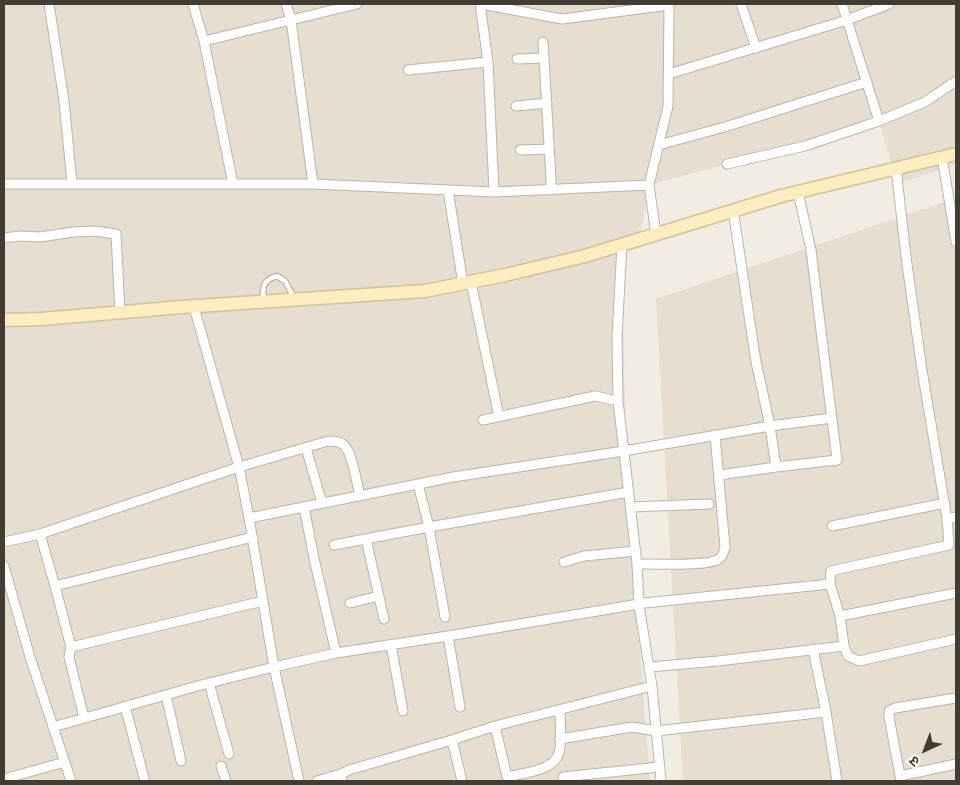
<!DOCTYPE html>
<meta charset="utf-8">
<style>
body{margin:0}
#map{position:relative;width:960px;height:785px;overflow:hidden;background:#f1ede3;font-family:"Sofia Sans Condensed","Noto Sans Devanagari",sans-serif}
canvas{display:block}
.frame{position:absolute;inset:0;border:5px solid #433c33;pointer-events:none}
.north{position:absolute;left:900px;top:725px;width:50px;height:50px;-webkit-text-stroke:4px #fff;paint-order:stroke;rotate:223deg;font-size:14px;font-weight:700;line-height:20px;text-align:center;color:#433c33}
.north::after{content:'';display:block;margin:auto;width:18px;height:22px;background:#433c33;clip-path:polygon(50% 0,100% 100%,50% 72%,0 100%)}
</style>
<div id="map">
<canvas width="960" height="785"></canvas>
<div class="frame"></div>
<div class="north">उ</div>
</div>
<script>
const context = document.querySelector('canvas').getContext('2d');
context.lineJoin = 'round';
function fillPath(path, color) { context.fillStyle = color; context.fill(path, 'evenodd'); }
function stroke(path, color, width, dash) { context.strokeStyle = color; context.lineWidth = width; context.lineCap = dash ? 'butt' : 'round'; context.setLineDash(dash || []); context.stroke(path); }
const residential = new Path2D(`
 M4 4H956V165L898 184 879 122 650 185 639 239 622 245 626 470 650 781H4Z
 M956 198V781H683L656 299Z`);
const lane = new Path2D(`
 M263 301C263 287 262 280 277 276L285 281 294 298`);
const street = new Path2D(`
 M49 4 64 101 72 183
 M193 4 204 41 233 184
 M480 4 488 62 494 192
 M481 4 562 19 669 5 668 106 649 185 656 234
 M741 4 756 48
 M842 4 879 121
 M204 41 291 20 286 4
 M543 42 551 179V190
 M517 59 544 58
 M408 70 488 62
 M669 74 847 20 889 4
 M516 106 547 103
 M659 145 728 126 867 82
 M520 150 549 149
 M942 157 956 242
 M727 164 805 146 879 121 925 102 956 81
 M896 168 906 257 922 370 947 519 956 517
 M4 184H313L494 192 649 185
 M313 184 291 20 357 4
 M448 190 463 284
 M733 210 756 362 770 426 776 467
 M4 238 20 236 40 237 73 232 95 231 116 234 120 313
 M622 244 617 337 618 401 637 564 639 605 652 686 661 781
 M471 282 499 417
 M483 420 595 396 618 401
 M306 448 322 503
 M719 475 776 467 837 460 811 250 798 192
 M304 507 315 563 336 653
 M631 507 709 504
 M249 518 453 477 624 451 770 426 832 418
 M947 519 949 545 831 571 830 584 840 616 844 646 848 656 859 661 956 639
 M832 526 945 503
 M40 534 55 586 253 537
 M366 539 384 619
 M4 542 40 534 239 467 328 441C334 441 339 441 344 445 352 452 357 484 360 496
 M334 545 429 527 418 484
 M564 562 584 556 636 551
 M637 564C652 564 707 566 717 560 723 557 723 553 725 547L715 435
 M4 566 30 657 71 781
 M55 586 71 647 69 657 84 718
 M350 603 379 596
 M840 616 956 593
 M445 617 429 527 629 492
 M448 636 460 707
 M391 645 403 711
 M71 647 263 601
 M813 649 826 712 837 781
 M649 667 718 661 844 646
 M209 683 229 754
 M166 695 181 761
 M125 706 144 778
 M495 726 508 781
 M53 727 201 685 274 667 249 518 239 467 194 307
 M560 739 632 727 656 731 826 712
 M452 740 462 781
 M221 766 226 781
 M900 776 956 764
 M507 777C523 773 554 771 559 753 562 746 560 719 560 710
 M563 777 659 767
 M4 779 65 762
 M299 781 274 667 336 653 448 636 645 603 830 584
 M317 781 341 774
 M342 781 341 774 349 770 452 740 495 726 652 686
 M901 781 889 717V711L895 708 956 698`);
const secondary = new Path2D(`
 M4 320 42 319 182 307 425 291 505 275 585 256 781 196 956 154`);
fillPath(residential, '#e5ded1');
stroke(lane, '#bdb4a6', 7);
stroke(street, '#bdb4a6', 11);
stroke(secondary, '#d5c195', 15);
stroke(lane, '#fff', 4.5);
stroke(street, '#fff', 9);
stroke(secondary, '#feedc0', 12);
</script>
